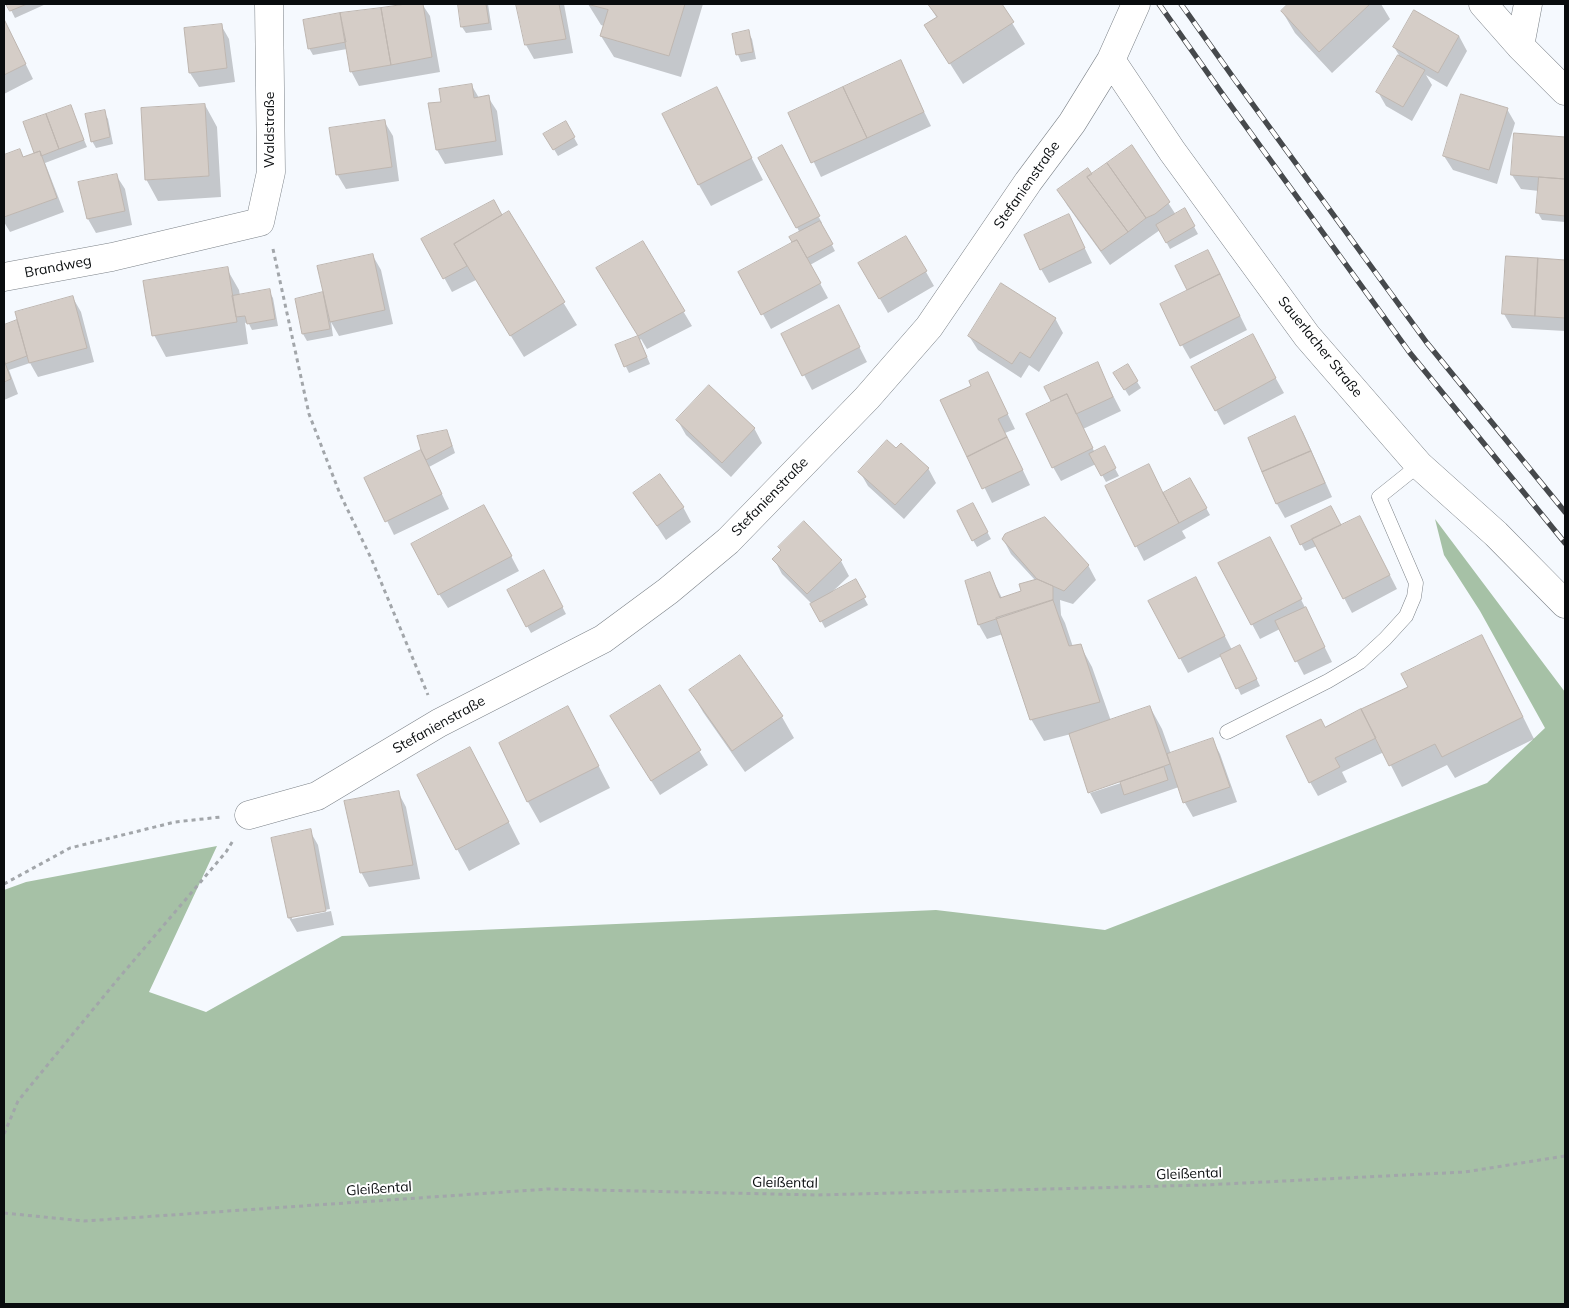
<!DOCTYPE html>
<meta charset="utf-8">
<style>
body{margin:0}
#map{position:relative;width:1569px;height:1308px;overflow:hidden;background:#f5f9fe;font-family:Mulish,sans-serif}
canvas{display:block}
.frame{position:absolute;inset:0;border:5px solid #090c0e;pointer-events:none}
</style>
<div id="map">
<canvas width="1569" height="1308"></canvas>
<div class="frame"></div>
</div>
<script>
const context = document.querySelector('canvas').getContext('2d');
context.lineJoin = 'round';
function fillPath(path, color) { context.fillStyle = color; context.fill(path, 'evenodd'); }
function stroke(path, color, width, dash) { context.strokeStyle = color; context.lineWidth = width; context.lineCap = dash ? 'butt' : 'round'; context.setLineDash(dash || []); context.stroke(path); }
function write(font, color, halo, rows, align = 'center') {
  context.font = font + ' Mulish,sans-serif'; context.lineWidth = 4; context.setLineDash([]); context.textBaseline = 'middle'; context.strokeStyle = halo; context.fillStyle = color; for (const [text, x, y, turn = 0] of rows) {
    context.save(); context.translate(x, y); context.rotate((+turn || 0) * Math.PI / 180); context.textAlign = isNaN(turn) ? turn : align; if (halo) context.strokeText(text, 0, 0); context.fillText(text, 0, 0); context.restore();
  }
}
const forest = new Path2D(`
 M1435 519 1565 692V1304H4V890L26 882 217 846 149 992 206 1012 342 936 936 910 1105 930 1487 783 1545 728 1480 611 1444 555Z`);
const shadow = new Path2D(`
 M8 4H46L15 18Z
 M412 4H422L430 16 440 72 359 86 351 71 347 49 313 55 309 48 381 10Z
 M459 4H488L492 30 466 33 462 27Z
 M518 4H564L573 53 534 59 526 45Z
 M588 4H703L681 77 614 57 601 36 604 26 601 25Z
 M928 4H1003L1001 5 1025 44 963 84 926 26 937 18Z
 M1290 4H1381L1390 19 1332 73 1295 33 1282 11Z
 M4 20 33 79 4 94Z
 M221 25 229 39 235 82 199 87 190 73 185 29Z
 M748 32 752 39 756 59 741 62 738 55 734 35Z
 M1459 36 1467 51 1447 87 1426 75 1432 85 1412 121 1386 106 1378 92 1399 55 1394 47Z
 M900 62 931 126 821 177 790 113Z
 M472 86 479 98 488 97 497 111 503 155 445 164 437 150 430 104 442 103Z
 M716 89 763 180 711 206 699 185Z
 M205 105 217 127 221 197 158 201 146 179Z
 M70 106 87 147 45 163 64 212 10 232 4 222V156L20 150 24 158 36 154 25 123Z
 M1507 109 1515 123 1497 184 1453 170 1444 156Z
 M104 112 108 119 113 144 96 148 92 141Z
 M384 121 393 136 399 181 346 189 337 174Z
 M566 123 578 145 558 156 545 134Z
 M1516 134 1565 138V222L1542 220 1538 213 1539 191 1521 189 1512 175Z
 M781 147 822 223 821 224 835 251 810 265 828 298 771 329 740 272 794 243 791 238 800 233 760 158Z
 M1132 147 1176 215 1185 210 1198 234 1170 249 1160 230 1110 265 1067 205 1059 191 1091 176Z
 M116 175 125 189 132 225 96 233 88 219 80 183Z
 M493 201 502 216 508 212 577 325 524 357 476 280 452 292 423 239Z
 M1069 216 1092 263 1049 283 1041 269Z
 M906 237 934 286 888 313 860 264Z
 M642 242 692 326 647 349 641 339 640 340 650 364 629 373 616 346 639 337 606 283Z
 M373 256 381 270 393 324 339 336 331 322 333 336 307 341 303 334 297 300 324 294Z
 M1212 258 1247 330 1190 359 1182 345 1190 291 1177 267Z
 M1507 258 1565 261V331L1512 328 1504 314Z
 M227 269 239 290 240 296 269 291 273 298 278 326 252 330 248 322 245 323 248 344 166 357 154 335Z
 M73 298 81 312 94 362 38 377 30 363 9 370 18 394 4 400V326Z
 M1055 318 1063 333 1039 372 1029 365 1021 378 978 350 969 336Z
 M846 321 867 362 812 390 783 335Z
 M1260 350 1284 393 1224 425 1193 367Z
 M1097 364 1121 411 1083 429 1095 453 1104 448 1119 476 1106 482 1096 464 1061 481 1053 467V402L1046 387Z
 M1127 366 1141 388 1129 396 1119 380Z
 M995 388 1015 429 1005 433 1030 485 992 503 942 401Z
 M1294 418 1303 432 1332 497 1285 518 1277 504Z
 M678 421 754 428 762 443 731 477 686 435Z
 M446 431 450 438 455 453 429 467 449 509 394 535 366 478 422 451Z
 M897 450 928 468 936 483 904 519 868 486 860 472Z
 M1149 466 1163 494 1190 479 1210 515 1182 531 1186 538 1144 561 1106 487Z
 M635 493 683 507 691 522 666 540Z
 M976 511 991 539 977 547 973 540Z
 M1335 515 1341 527 1368 532 1397 589 1352 613 1317 546 1305 551 1292 527Z
 M492 520 519 571 448 608 439 594Z
 M804 523 841 561 849 576 830 594 855 581 868 605 825 628 813 605 782 574 774 559Z
 M1003 539 1088 565 1096 580 1073 604 1060 600 1061 615 1065 623 1073 647 1080 645 1092 667 1111 721 1150 707 1162 729 1171 754 1212 739 1220 754 1237 802 1193 817 1185 803 1179 787 1101 814 1090 793 1121 783V780L1071 734 1044 741 1031 719 1003 634 987 639 979 625 989 573 1002 598 1022 592 1035 580 1011 554Z
 M1278 553 1332 662 1304 675 1280 629 1260 639 1220 564Z
 M544 572 566 614 531 633 508 591Z
 M1203 593 1232 650 1244 653 1260 686 1241 695 1222 656 1188 673 1150 602Z
 M1482 636 1494 658 1534 739 1455 778 1447 765 1402 787 1384 752 1342 772 1347 782 1318 796 1310 782 1325 729 1410 687Z
 M740 656 782 717 794 738 745 772 703 712 691 691Z
 M660 687 708 765 660 795 620 731Z
 M580 730 610 788 540 823 528 802 500 744Z
 M482 770 520 844 469 871 457 849Z
 M398 792 406 807 420 879 369 887 361 872Z
 M310 831 318 845 330 909 292 916V919L331 911 334 925 297 932 289 918Z`);
const building = new Path2D(`
 M6 4H27L10 11Z
 M406 4H423L432 57 391 65 381 8Z
 M458 4H486L489 23 461 27Z
 M516 4H559L566 39 525 45Z
 M587 4H685L669 56 600 36 608 10Z
 M928 4H1002L1014 22 949 64 924 25 937 17Z
 M1288 4H1370L1319 52 1281 11Z
 M381 8 391 65 350 72 340 13Z
 M1414 10 1459 36 1438 73 1393 47Z
 M340 13 346 42 308 49 303 20Z
 M4 19 26 64 4 75Z
 M222 24 227 68 189 73 184 28Z
 M749 30 753 52 736 55 732 34Z
 M1398 55 1425 70 1403 107 1376 92Z
 M901 60 924 112 867 138 843 87Z
 M472 84 474 98 489 95 496 141 436 150 428 103 441 102 439 89Z
 M717 87 752 158 698 185 662 114Z
 M843 87 867 138 811 163 788 113Z
 M1461 94 1508 108 1489 170 1443 156Z
 M205 104 209 176 145 180 141 108Z
 M71 105 84 140 59 149 46 114Z
 M105 110 110 137 91 142 85 114Z
 M46 114 59 149 41 156 40 151 34 153 23 122Z
 M385 120 392 167 336 175 329 128Z
 M566 121 575 137 553 150 543 134Z
 M1514 133 1565 137V179L1511 175Z
 M782 145 820 216 796 228 758 158Z
 M1132 145 1170 202 1155 214 1146 218 1107 163Z
 M20 149 23 157 40 151 57 198 4 217V155Z
 M1107 163 1146 218 1128 232 1087 177Z
 M1088 168 1092 174 1087 177 1128 232 1101 251 1057 190Z
 M117 174 125 211 87 219 78 182Z
 M1539 177 1565 179V216L1536 213Z
 M494 200 502 215 454 244 467 266 443 279 421 239Z
 M1185 208 1195 226 1166 243 1156 225Z
 M509 211 565 302 510 336 454 244Z
 M1069 214 1085 248 1040 270 1024 235Z
 M820 221 833 244 807 258 797 240 792 242 789 237Z
 M906 236 927 271 879 299 858 263Z
 M797 240 821 283 761 315 738 272Z
 M643 241 685 311 638 336 596 268Z
 M1208 250 1220 274 1187 290 1175 266Z
 M373 254 385 310 330 322 317 266Z
 M1506 256 1538 258 1535 316 1502 314Z
 M1538 258 1565 260V318L1535 316Z
 M228 267 237 322 152 336 143 281Z
 M1220 274 1240 316 1180 346 1160 304Z
 M1001 283 1056 318 1030 358 1020 352 1012 364 968 336Z
 M270 289 275 319 247 324 245 316 236 317 232 296Z
 M323 292 330 329 302 334 295 299Z
 M73 296 87 348 29 363 15 312Z
 M839 305 860 347 802 376 781 334Z
 M17 320 27 356 5 364 4 360V325Z
 M1253 334 1276 378 1215 411 1191 367Z
 M638 336 647 357 624 367 615 345Z
 M4 360 11 379 4 382Z
 M1098 362 1113 397 1076 414 1067 394 1051 401 1044 387Z
 M1128 364 1138 381 1124 390 1113 373Z
 M988 372 1008 414 998 419 1007 437 967 457 940 400 971 386 969 381Z
 M709 385 755 428 722 463 676 420Z
 M1067 394 1093 448 1052 468 1026 414Z
 M1295 416 1311 451 1262 472 1248 438Z
 M447 430 452 446 426 460 421 450 417 436Z
 M1007 437 1023 470 982 489 967 457Z
 M887 440 896 448 901 443 929 468 895 505 858 472Z
 M1105 446 1116 468 1101 476 1089 454Z
 M421 450 442 494 385 522 364 478Z
 M1311 451 1325 483 1276 504 1262 472Z
 M1149 464 1163 493 1179 523 1135 547 1105 486Z
 M660 474 684 507 657 526 633 493Z
 M1190 478 1207 508 1179 523 1163 493Z
 M973 503 988 532 972 541 957 511Z
 M484 505 512 556 438 595 411 544Z
 M1331 506 1341 525 1300 545 1291 526Z
 M1360 516 1390 575 1343 599 1312 539Z
 M1045 517 1089 565 1064 591 1037 579 1002 539 1005 534Z
 M804 521 842 560 807 594 772 559 781 550 778 547Z
 M1270 537 1302 599 1251 625 1218 563Z
 M544 570 563 607 526 627 507 590Z
 M990 572 1000 598 1021 591 1019 584 1037 579 1053 586V600L978 625 965 581Z
 M1196 577 1225 636 1179 659 1148 601Z
 M856 579 866 597 820 622 810 604Z
 M1053 600 1069 646 1081 644 1100 702 1030 720 996 618Z
 M1306 607 1325 647 1295 662 1275 621Z
 M1482 635 1523 717 1442 757 1435 744 1389 766 1361 709 1408 687 1401 674Z
 M1240 645 1257 679 1236 689 1220 655Z
 M740 655 783 716 732 751 689 690Z
 M660 685 701 750 651 781 610 716Z
 M568 706 599 766 527 802 499 743Z
 M1150 706 1170 764 1088 793 1069 734Z
 M1361 709 1376 738 1335 758 1340 767 1309 783 1286 736 1321 719 1325 727Z
 M1213 738 1230 787 1183 803 1167 754Z
 M470 747 509 822 456 850 417 775Z
 M1164 767 1168 780 1124 795 1120 782Z
 M399 791 413 865 360 873 344 801Z
 M311 829 326 911 288 918 271 838Z`);
const path = new Path2D(`
 M273 249 309 414 340 494 371 558 428 695
 M4 884 70 848 175 822 221 817
 M4 1134 18 1101 118 979 226 852 234 839
 M4 1213 84 1221 548 1189 817 1195 1204 1185 1465 1172 1565 1156`);
const lane = new Path2D(`
 M1227 732 1328 681 1360 662 1385 639 1406 616 1414 597 1416 583 1379 497 1419 465`);
const street = new Path2D(`
 M1483 4 1520 46 1565 91
 M1520 46 1528 4
 M1111 60 1172 151 1307 336 1419 465 1496 534 1565 604
 M4 277 112 257 260 222 271 172 269 4
 M249 815 317 796 439 723 603 639 668 591 728 541 867 398 929 327 1028 182 1072 123 1111 60 1136 4`);
const rail = new Path2D(`
 M1159 4 1221 92 1410 353 1565 543
 M1181 4 1235 80 1427 343 1565 512`);
const streetNames = [
 ["Waldstraße",270,130,-90],
 ["Stefanienstraße",1027,185,-55],
 ["Brandweg",58,267,-11],
 ["Sauerlacher Straße",1320,347,51],
 ["Stefanienstraße",770,497,-46],
 ["Stefanienstraße",439,725,-29],
 ["Gleißental",1189,1174,-2],
 ["Gleißental",785,1183,1],
 ["Gleißental",379,1189,-4]
];
fillPath(forest, '#a6c1a6');
fillPath(shadow, '#0003');
fillPath(building, '#d5cdc7');
stroke(building, '#beb6b0', 1);
stroke(lane, '#7c8288', 15);
stroke(street, '#7c8288', 29);
stroke(path, '#a2a6aa', 3, [4, 4]);
stroke(lane, '#fff', 14);
stroke(street, '#fff', 28);
stroke(rail, '#46494c', 5.5);
stroke(rail, '#fff', 4, [11]);
write('14px', '#090c0e', '#fff', streetNames);
</script>
